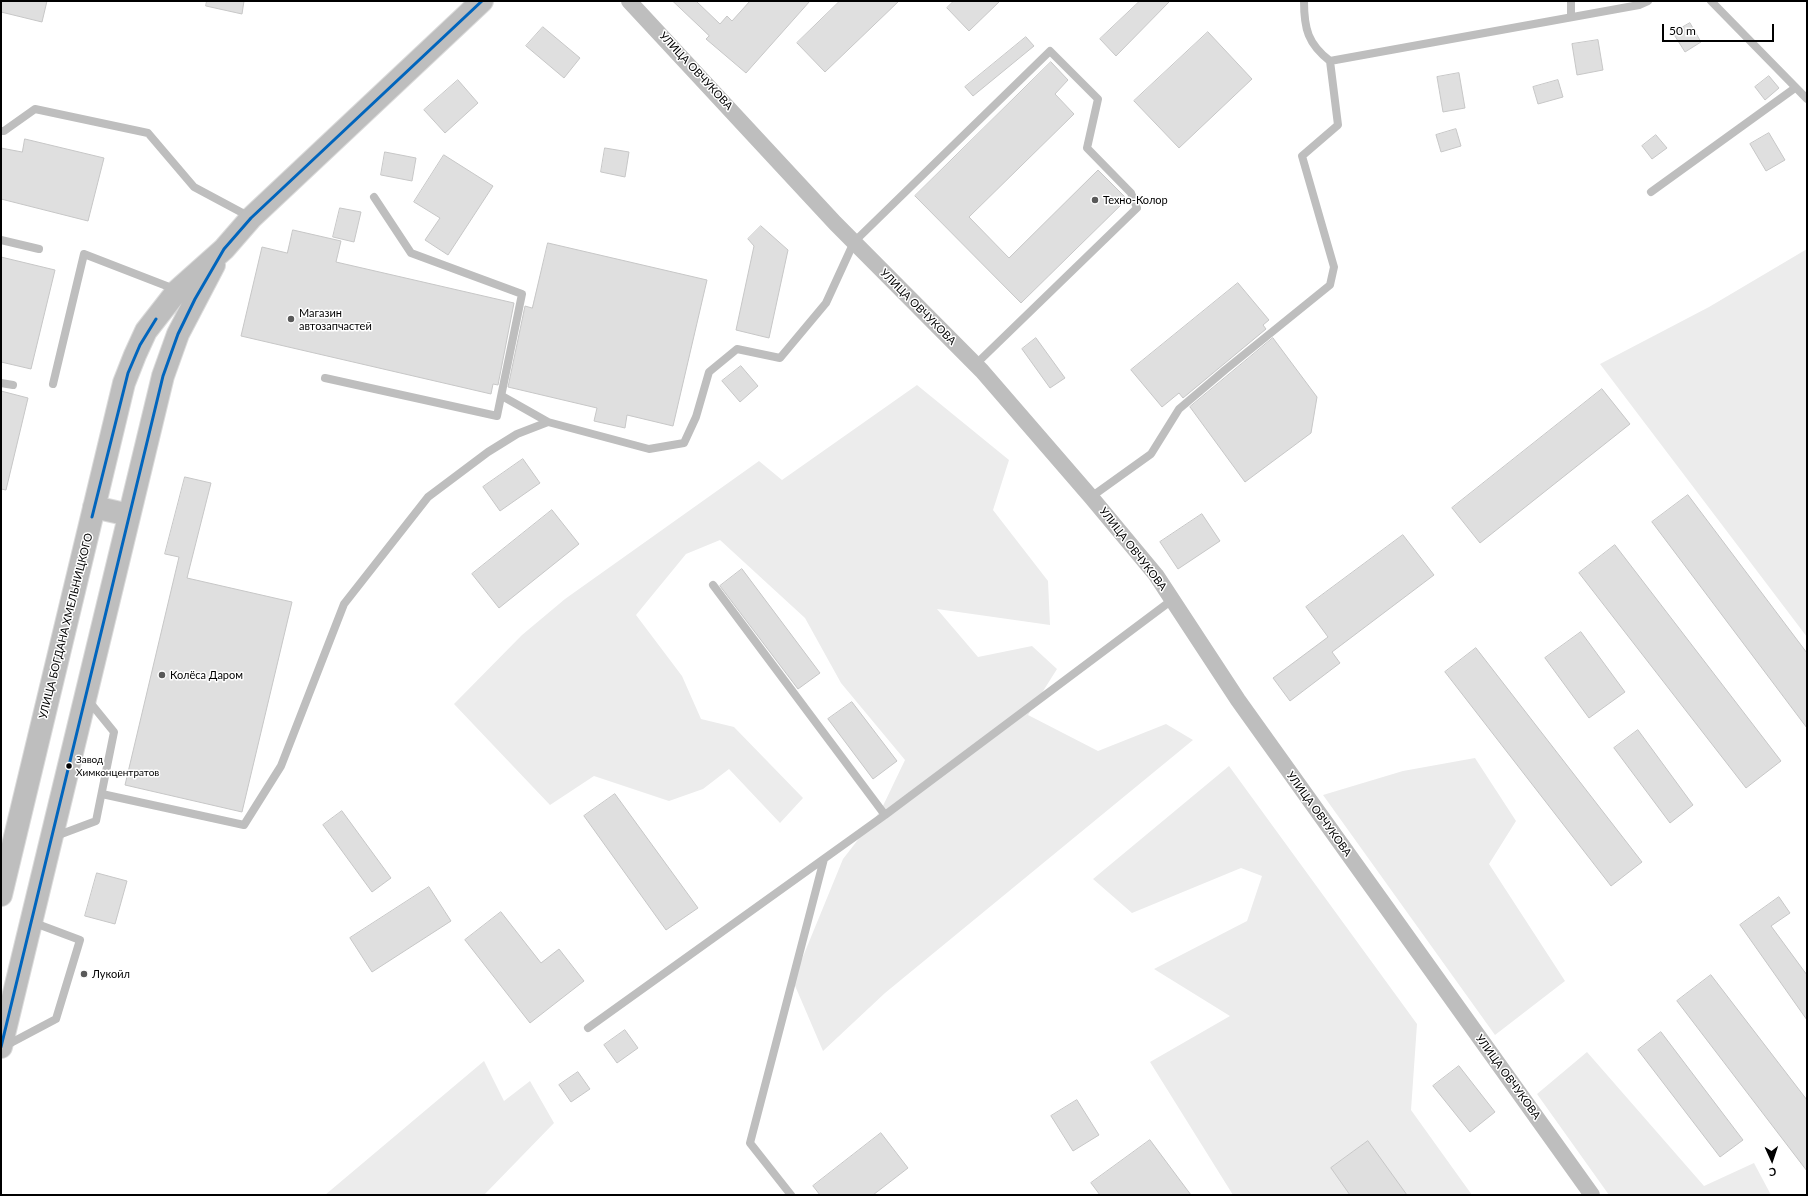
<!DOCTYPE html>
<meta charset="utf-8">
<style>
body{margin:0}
#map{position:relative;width:1808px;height:1196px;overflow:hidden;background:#fff;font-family:Lato,sans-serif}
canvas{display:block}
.frame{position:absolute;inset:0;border:2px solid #000;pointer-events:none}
.north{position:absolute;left:1752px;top:1140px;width:40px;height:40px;-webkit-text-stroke:3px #fff;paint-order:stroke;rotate:177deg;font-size:11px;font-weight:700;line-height:16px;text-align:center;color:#000}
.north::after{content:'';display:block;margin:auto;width:14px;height:18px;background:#000;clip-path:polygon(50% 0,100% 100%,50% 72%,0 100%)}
.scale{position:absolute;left:1662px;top:24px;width:112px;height:18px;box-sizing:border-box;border:2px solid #000;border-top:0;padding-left:5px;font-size:12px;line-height:14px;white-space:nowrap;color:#000;-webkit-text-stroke:3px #fff;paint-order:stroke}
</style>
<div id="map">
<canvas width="1808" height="1196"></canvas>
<div class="frame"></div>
<div class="north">С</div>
<div class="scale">50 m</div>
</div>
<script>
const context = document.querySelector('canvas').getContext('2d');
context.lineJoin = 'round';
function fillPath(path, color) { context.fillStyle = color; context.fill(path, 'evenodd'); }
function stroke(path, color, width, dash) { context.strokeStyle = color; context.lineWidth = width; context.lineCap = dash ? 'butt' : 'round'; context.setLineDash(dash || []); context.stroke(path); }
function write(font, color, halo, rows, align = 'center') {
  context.font = font + ' Lato,sans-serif'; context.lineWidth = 3; context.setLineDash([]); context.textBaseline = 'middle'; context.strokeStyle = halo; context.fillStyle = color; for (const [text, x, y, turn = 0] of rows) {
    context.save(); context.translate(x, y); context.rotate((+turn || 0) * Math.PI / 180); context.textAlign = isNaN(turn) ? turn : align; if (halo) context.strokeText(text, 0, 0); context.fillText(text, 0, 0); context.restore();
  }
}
const green = new Path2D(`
 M1807 249V637L1600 364 1709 307Z
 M917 385 1009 460 993 510 1048 581 1050 625 937 609 978 657 1032 646 1057 669 1028 715 1098 751 1166 724 1193 740 885 993 823 1051 793 981 843 859 881 810 905 760 841 683 805 618 720 540 686 554 636 615 682 676 701 719 734 727 803 798 780 823 729 769 703 789 669 801 594 776 550 805 454 704 522 635 565 599 759 461 782 480Z
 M1475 758 1516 821 1489 864 1565 981 1495 1035 1323 795 1403 771Z
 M1229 766 1417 1024 1411 1110 1472 1195H1233L1150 1062 1230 1016 1154 969 1247 921 1262 876 1241 868 1132 913 1093 879Z
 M1587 1052 1704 1186 1754 1163 1771 1195H1609L1537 1094Z
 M484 1061 504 1101 530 1081 554 1123 484 1195H325Z`);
const building = new Path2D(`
 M1 1H47L42 22 1 12Z
 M207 1H244L242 14 206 6Z
 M673 1H696L720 24 727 16 732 21 750 1H810L746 73 706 39 709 36Z
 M840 1H899L825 72 797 43Z
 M954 1H1000L969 31 947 8Z
 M1140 1H1170L1116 56 1100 39Z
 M1690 23 1701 42 1685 52 1673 33Z
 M543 27 580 58 564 78 526 46Z
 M1208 32 1252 79 1179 148 1134 101Z
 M1026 37 1034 46 973 96 965 87Z
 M1598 40 1603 70 1577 75 1572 44Z
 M1051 62 1068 80 1055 94 1074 114 969 217 1009 258 1098 170 1127 199 1021 303 915 196Z
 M1459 73 1465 108 1443 112 1437 77Z
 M1769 76 1779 88 1765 100 1755 87Z
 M458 80 478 103 445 133 424 110Z
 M1558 80 1563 97 1538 104 1533 87Z
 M1456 129 1461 146 1441 152 1436 135Z
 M1769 133 1785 160 1766 171 1750 144Z
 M1656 135 1667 148 1652 159 1642 146Z
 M25 139 104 158 88 221 1 199V148L22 152Z
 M605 148 629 152 625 177 601 172Z
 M385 152 416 158 412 181 381 175Z
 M444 155 493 186 448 255 425 240 440 218 414 202Z
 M340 208 361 212 354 242 333 237Z
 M761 226 788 250 769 338 736 330 754 246 748 239Z
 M293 230 341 241 336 262 514 303 498 385 493 384 491 394 241 336 262 247 287 253Z
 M548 243 707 280 673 426 627 415 625 428 594 421 597 408 508 387 525 306 532 308Z
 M1 257 55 270 31 369 1 362Z
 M1238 283 1269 320 1263 325 1266 329 1183 398 1179 393 1162 407 1131 370Z
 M1036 338 1065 378 1050 388 1022 349Z
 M1273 338 1317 397 1311 433 1245 482 1190 407Z
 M741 366 758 386 740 402 722 381Z
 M1602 389 1630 424 1480 543 1452 508Z
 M1 391 28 398 6 490 1 489Z
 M523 459 540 483 500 511 483 487Z
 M185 477 211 483 187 578 292 602 242 812 125 785 179 557 165 554Z
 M1688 495 1807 653V728L1652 522Z
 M552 510 579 544 499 608 472 574Z
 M1202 514 1220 541 1178 569 1160 542Z
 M1403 535 1434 575 1332 652 1340 663 1290 701 1273 678 1328 637 1306 607Z
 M1615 545 1781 761 1746 788 1579 573Z
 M742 569 820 673 798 689 720 586Z
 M1581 632 1625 692 1589 718 1545 658Z
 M1476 648 1642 862 1611 886 1445 672Z
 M852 702 897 761 873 779 828 719Z
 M1638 730 1693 805 1670 823 1614 748Z
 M615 794 698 908 666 930 584 816Z
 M342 811 391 878 372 892 323 825Z
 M97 873 127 881 115 924 85 916Z
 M429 887 451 921 372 972 350 938Z
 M1779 897 1790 913 1771 926 1807 975V1020L1740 925Z
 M501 912 541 963 559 949 584 981 530 1023 465 940Z
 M1711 975 1807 1100V1171L1677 1001Z
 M625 1030 638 1048 617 1063 604 1045Z
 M1661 1032 1743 1140 1720 1157 1638 1050Z
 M1459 1066 1495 1112 1470 1132 1433 1086Z
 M578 1072 590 1089 571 1102 559 1085Z
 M1077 1100 1099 1135 1073 1151 1051 1116Z
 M881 1133 908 1168 873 1195H820L813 1186Z
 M1150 1140 1191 1195H1100L1091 1183Z
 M1368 1141 1407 1195H1350L1331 1168Z`);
const lane = new Path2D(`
 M1304 1C1304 29 1308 44 1330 61L1639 5 1648 1
 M1571 1V16
 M1711 1 1807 99
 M1 131H4L35 109 148 133 194 187 250 217
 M1651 192 1795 88
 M1 240 39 249
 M325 378 497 416 522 294 411 253 374 197
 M1 383 13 385
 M53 384 84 254 177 290
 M502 396 548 422
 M1091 497 1151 454 1179 409 1225 370 1330 285 1334 267 1302 156 1338 125 1330 61
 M713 585 885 815 1172 600
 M102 794 244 825 281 766 344 604 428 497 488 452 517 434 548 422 649 449 684 443 696 417 709 372 737 349 780 358 826 303 854 242 1050 51 1098 99 1087 148 1131 193 1137 208 975 365
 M56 836 96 821 114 732 88 700
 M588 1028 885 815
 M5 1046 56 1019 80 940 32 922
 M791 1195 750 1143 824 859`);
const street = new Path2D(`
 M629 1 835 223 982 371 1091 497 1156 575 1238 700 1592 1195`);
const highway = new Path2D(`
 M94 507 129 515
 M1 895 124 383 135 355 146 331 178 290 224 249 251 218 482 1
 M1 1047 163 376 178 334 214 265`);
const bus1 = new Path2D(`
 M92 517 128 373 140 345 156 319
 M1 1047 163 376 178 334 195 299 224 249 251 218 482 1`);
const markers = [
 [1095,200,4,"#595959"],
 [291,319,4,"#595959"],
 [162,675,4,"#595959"],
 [69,766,3.5,"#000"],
 [84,974,4,"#595959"]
];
const busNames = [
 ["Завод",76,760],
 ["Химконцентратов",76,773]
];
const streetNames = [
 ["УЛИЦА ОВЧУКОВА",696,71,47],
 ["УЛИЦА ОВЧУКОВА",918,307,45],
 ["УЛИЦА ОВЧУКОВА",1133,549,52],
 ["УЛИЦА БОГДАНА ХМЕЛЬНИЦКОГО",66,626,-76],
 ["УЛИЦА ОВЧУКОВА",1319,814,54],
 ["УЛИЦА ОВЧУКОВА",1508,1077,54]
];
const poiNames = [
 ["Техно-Колор",1103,200],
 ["Магазин",299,313],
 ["автозапчастей",299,326],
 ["Колёса Даром",170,675],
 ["Лукойл",92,974]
];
fillPath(green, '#ececec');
fillPath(building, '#dfdfdf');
stroke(building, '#c7c7c7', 1);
stroke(highway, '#dbdbdb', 24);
stroke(lane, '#bebebe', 8);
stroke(street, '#bebebe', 16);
stroke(highway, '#bebebe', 22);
stroke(bus1, '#0065bd', 3);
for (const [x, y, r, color] of markers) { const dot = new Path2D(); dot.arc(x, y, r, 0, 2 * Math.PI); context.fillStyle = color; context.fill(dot); stroke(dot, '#fff', 1.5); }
write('10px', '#000', '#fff', busNames, 'left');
write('11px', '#000', '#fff', streetNames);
write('11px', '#000', '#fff', poiNames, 'left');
</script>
